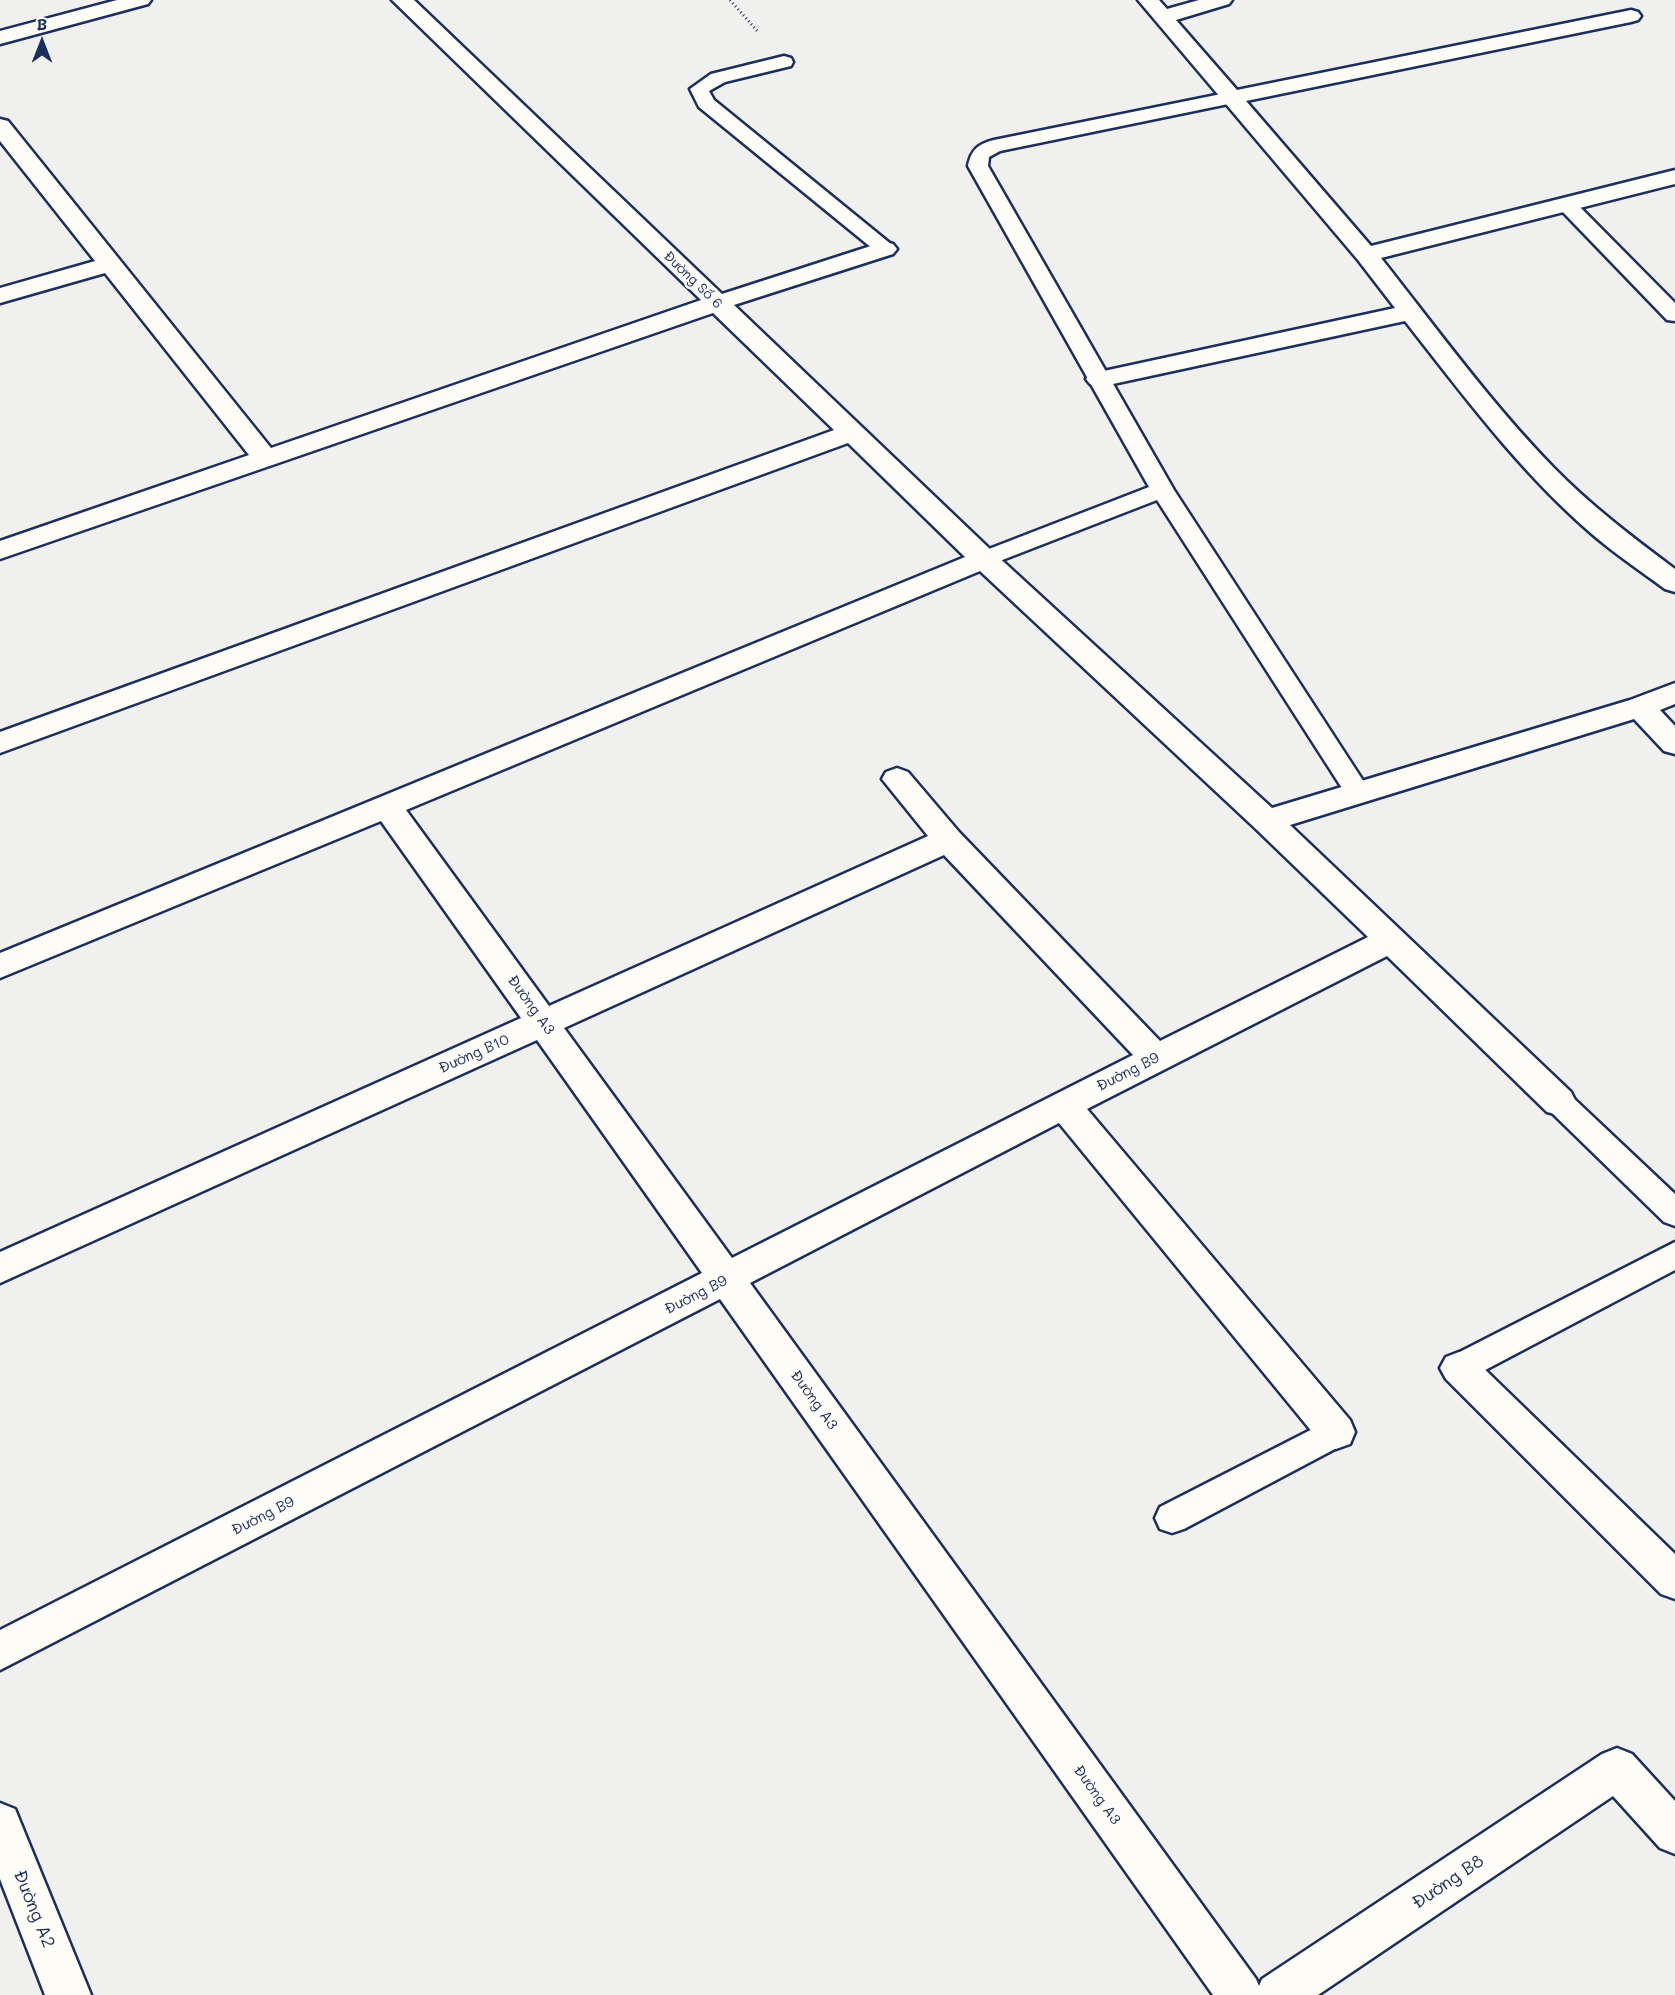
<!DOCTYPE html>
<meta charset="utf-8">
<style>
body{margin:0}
#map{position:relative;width:1675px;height:1995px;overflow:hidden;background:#f0f0ee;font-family:Mali,sans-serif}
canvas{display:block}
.north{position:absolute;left:12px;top:12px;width:60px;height:60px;-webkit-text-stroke:4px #fdfcf7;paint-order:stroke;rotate:0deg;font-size:16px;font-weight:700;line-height:24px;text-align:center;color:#1b2f5e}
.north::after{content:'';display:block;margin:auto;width:21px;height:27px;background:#1b2f5e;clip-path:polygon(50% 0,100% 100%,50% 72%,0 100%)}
</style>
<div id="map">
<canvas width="1675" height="1995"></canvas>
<div class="north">B</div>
</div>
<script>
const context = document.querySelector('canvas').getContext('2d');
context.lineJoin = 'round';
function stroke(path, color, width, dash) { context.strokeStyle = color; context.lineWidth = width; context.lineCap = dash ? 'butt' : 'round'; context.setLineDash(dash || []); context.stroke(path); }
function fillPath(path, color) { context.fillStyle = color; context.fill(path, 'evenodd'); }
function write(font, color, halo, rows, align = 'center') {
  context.font = font + ' Mali,sans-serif'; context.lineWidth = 5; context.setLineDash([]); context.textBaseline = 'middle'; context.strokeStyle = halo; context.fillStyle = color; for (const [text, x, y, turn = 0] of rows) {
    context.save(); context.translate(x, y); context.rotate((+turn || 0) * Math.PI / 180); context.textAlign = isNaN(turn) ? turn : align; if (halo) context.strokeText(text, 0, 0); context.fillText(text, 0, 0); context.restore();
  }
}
const path = new Path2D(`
 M730 0 758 32`);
const lane = new Path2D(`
 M784 56 791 58 793 62 791 66 725 82 709 91 714 100 892 245 895 249 892 253 885 255 878 253 699 107 690 89 711 74Z
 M1231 92 1238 94 1240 98 1238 102 1000 151 989 157 988 166 1174 490 1371 793 1367 799 1358 802 1349 799 1157 500 992 564 984 567 976 564 972 559 976 554 1149 487 968 166C971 150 978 144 994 140Z
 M1567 199 1574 201 1675 303V321L1667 320 1560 209 1557 205 1560 201Z
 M1559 1090 1569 1094 1675 1194V1226L1664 1222 1549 1110 1544 1102 1549 1094Z
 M1675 1242V1270L1470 1378 1459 1382 1448 1378 1443 1368 1448 1358Z
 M1336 1417 1348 1422 1353 1432 1348 1442 1184 1529 1172 1533 1160 1529 1155 1518 1160 1507Z`);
const street = new Path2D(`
 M117 0H151L148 4 0 44V31Z
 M392 0H414L722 294 877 244 885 242 893 244 897 249 893 254 734 305 994 553 1272 808 1630 700 1675 683V704L1660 710 1675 726V754L1664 751 1634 719 1290 825 1571 1092 1576 1102 1571 1112 1559 1115 1547 1112 1387 956 1087 1109 1350 1420 1355 1432 1350 1444 1336 1449 1322 1444 1059 1123 750 1283 1256 1979 1259 1986 1262 1979 1602 1754 1617 1748 1632 1754 1675 1801V1854L1660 1848 1613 1796 1318 1995H1213L720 1299 0 1670V1630L702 1273 537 1040 0 1283V1252L521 1018 381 821 0 978V953L965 557 848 443 0 753V732L834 430 713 313 0 559V541L249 455 105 273 0 303V288L95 261 0 141V119L8 121 271 448 701 300ZM980 571 1256 829 1368 937 1160 1041 959 832 908 772 897 768 886 772 882 779 928 836 549 1006 406 810ZM944 855 1133 1055 732 1258 564 1028Z
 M1138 0H1159L1167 9 1199 0H1232L1229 4 1176 20 1237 90 1631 10 1638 12 1641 16 1638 20 1631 22 1246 101 1371 246 1675 170V184L1381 258C1437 329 1490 402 1553 467 1590 505 1632 537 1675 569V592L1665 589C1641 571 1615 554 1592 534 1520 472 1463 395 1405 321L1099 387 1090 384 1086 379 1090 374 1395 308 1358 260Z
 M1459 1352 1472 1357 1675 1554V1599L1661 1594 1446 1379 1440 1368 1446 1357Z
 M0 1803 15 1809 91 1995H45L0 1879Z`);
const farStreetnames = [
 ["Đường Số 6",693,280,44]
];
const streetNames = [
 ["Đường A3",531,1005,54],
 ["Đường B10",474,1054,-24],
 ["Đường B9",1128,1072,-27],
 ["Đường B9",696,1295,-27],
 ["Đường A3",814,1400,54],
 ["Đường B9",263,1516,-27],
 ["Đường A3",1097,1795,54]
];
const nearStreetnames = [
 ["Đường B8",1448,1882,-34],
 ["Đường A2",34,1909,68]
];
stroke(lane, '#1b2f5e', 5);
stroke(street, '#1b2f5e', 5);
stroke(path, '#1b2f5e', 3, [1, 3]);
fillPath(lane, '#fdfcf7');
fillPath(street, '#fdfcf7');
write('14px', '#1b2f5e', '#fdfcf7', farStreetnames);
write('15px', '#1b2f5e', '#fdfcf7', streetNames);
write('18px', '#1b2f5e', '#fdfcf7', nearStreetnames);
</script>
